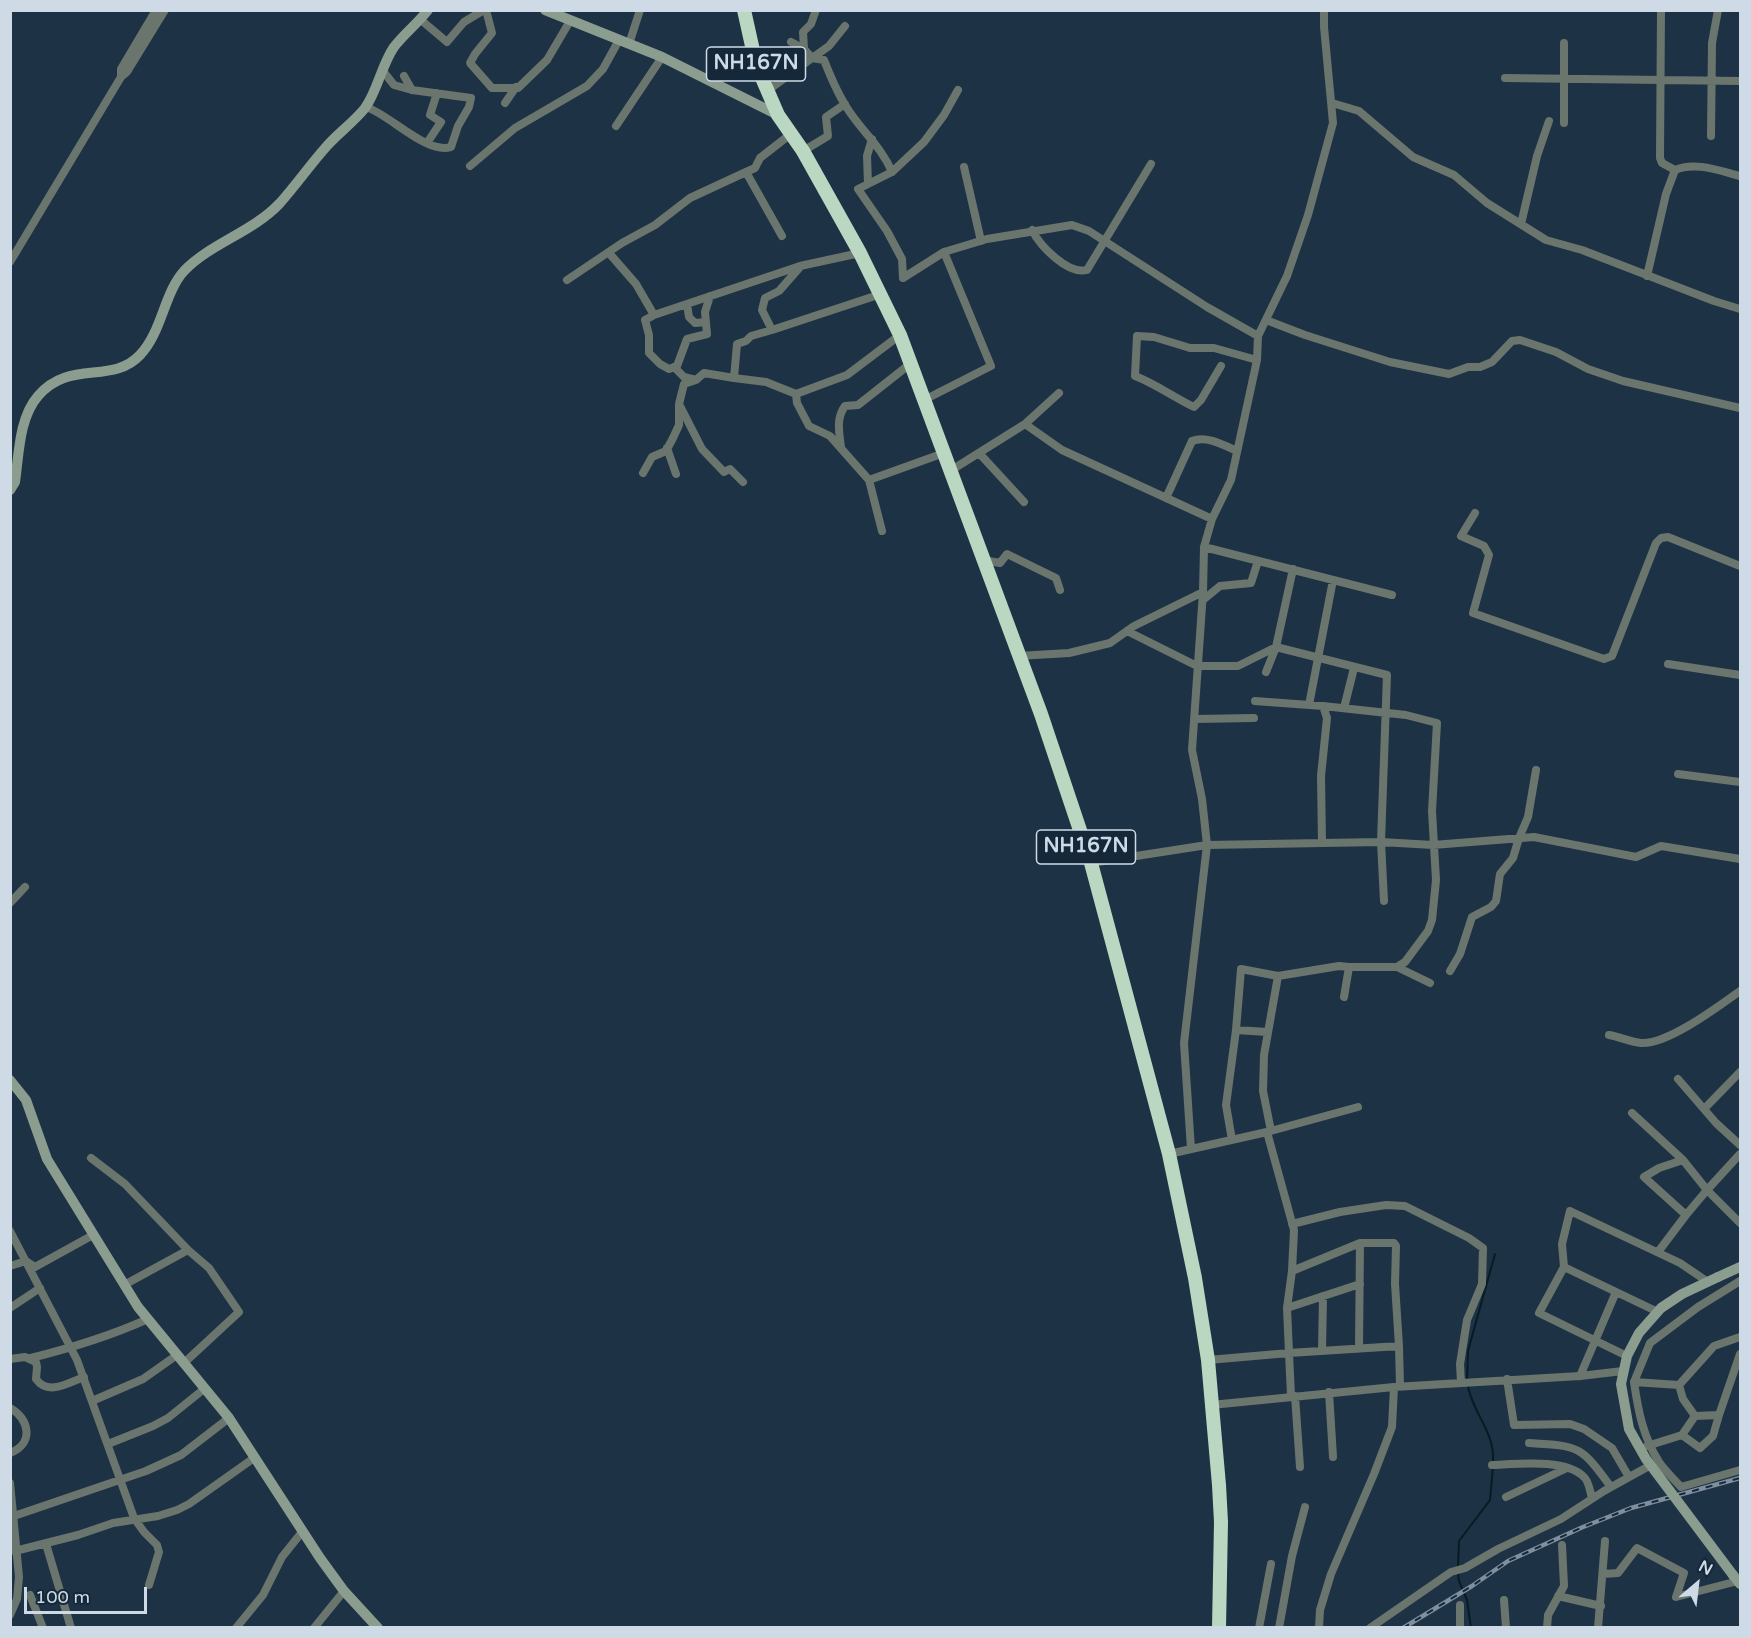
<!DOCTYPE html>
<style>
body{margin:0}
#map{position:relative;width:1751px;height:1638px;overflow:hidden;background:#1e3245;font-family:"Varela Round",sans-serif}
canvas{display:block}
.frame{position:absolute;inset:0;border:12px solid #cedbe7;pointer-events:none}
.north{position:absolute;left:1667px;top:1554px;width:60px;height:60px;-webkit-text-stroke:4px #14283a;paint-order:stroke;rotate:28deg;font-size:16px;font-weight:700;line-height:24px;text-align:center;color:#cedbe7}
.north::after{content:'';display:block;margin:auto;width:21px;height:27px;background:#cedbe7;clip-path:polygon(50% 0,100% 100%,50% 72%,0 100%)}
.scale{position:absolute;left:24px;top:1587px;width:123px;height:27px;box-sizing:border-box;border:3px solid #cedbe7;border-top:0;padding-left:8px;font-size:18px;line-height:21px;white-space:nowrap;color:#cedbe7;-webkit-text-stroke:4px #14283a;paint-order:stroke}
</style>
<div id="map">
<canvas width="1751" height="1638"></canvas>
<div class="frame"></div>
<div class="north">N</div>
<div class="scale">100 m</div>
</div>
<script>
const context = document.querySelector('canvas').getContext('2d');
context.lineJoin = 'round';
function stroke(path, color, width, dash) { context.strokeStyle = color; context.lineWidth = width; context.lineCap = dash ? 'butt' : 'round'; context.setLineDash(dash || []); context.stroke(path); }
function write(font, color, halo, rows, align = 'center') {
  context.font = font + ' "Varela Round",sans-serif'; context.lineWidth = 6; context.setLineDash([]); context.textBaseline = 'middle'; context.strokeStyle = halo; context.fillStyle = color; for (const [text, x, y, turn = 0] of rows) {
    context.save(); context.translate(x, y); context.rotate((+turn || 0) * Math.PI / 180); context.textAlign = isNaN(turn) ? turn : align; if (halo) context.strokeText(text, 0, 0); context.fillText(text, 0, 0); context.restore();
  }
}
const stream = new Path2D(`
 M1467 1380 1468 1351 1495 1254
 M1468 1386C1472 1412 1495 1432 1493 1461
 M1458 1567 1459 1541 1490 1500 1493 1467
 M1458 1573 1459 1581 1467 1600 1471 1628`);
const street = new Path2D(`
 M486 10 492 33 475 54 470 63 492 88H518L547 60 570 21
 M1661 10 1660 158 1662 163 1675 170
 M421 20 447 42 464 22 484 10
 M791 42 804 49 812 58 829 46 845 26
 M1564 43V123
 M629 44 640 10
 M804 49 803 32 811 24 816 10
 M404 76 412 90
 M121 77V69L156 10
 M1505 78 1740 81
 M767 91 812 58 824 60C831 78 838 95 849 111 863 132 882 148 892 172L858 189 887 231 902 259 903 278 944 252 987 239 1072 225 1089 231 1207 307 1258 336
 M505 103 516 87
 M1332 103 1359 111 1413 157 1454 175 1487 203 1546 240 1582 250 1714 301 1740 309
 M366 107C389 114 427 155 451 147L458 126 469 107 471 98 412 90 394 85 383 71
 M616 126 662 57
 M1711 136 1712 43 1718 10
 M427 143 441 122 430 115 437 93
 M803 151 828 136 826 117 845 104
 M470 166 515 128 587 86 603 69 619 40
 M964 167 981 241
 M892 172 924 142 944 115 958 90
 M868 184 867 156 872 139
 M1521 224 1537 156 1549 121
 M1032 230C1040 246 1068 275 1087 270L1151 164
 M782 236 746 172 755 168 760 158 792 133
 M609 253 636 284 654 315
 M10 262 121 77 127 72 165 10
 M800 267 779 291 765 298 762 310 772 330 751 336 746 341 737 344 734 378 766 382 796 394 797 403 809 426 830 436 869 480
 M1647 276 1666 194 1675 170C1695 161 1720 171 1740 176
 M567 280 622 243 655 225 690 198 746 172
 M710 296 705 312 707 334 687 339 677 366 669 369 660 364 649 353V335L645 320 654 315 800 266 860 253
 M687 304 689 317 695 323 706 322
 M1266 320 1305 335 1390 362 1449 374 1468 367H1480L1492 362 1512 341 1520 340 1556 352 1588 369 1623 381 1740 408
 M772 330 881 294
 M1221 366 1201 400 1194 407C1173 397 1156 384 1135 376L1137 336 1154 337 1190 348H1214L1257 360
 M674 367 684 377 696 380 704 373 734 378
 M696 380 684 384 679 404 702 449 724 472 730 469 743 482
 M796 394 847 375 900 335
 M924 400 991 366 944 252
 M1025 424 1059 393
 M841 447C839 432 836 418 845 406L858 405 910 364
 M667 448 676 474
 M979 453 1024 502
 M950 471 1025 424 1062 450 1212 519
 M643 473 652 457 666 451 673 438 679 425V405
 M1166 498 1192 441C1206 435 1224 445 1237 451
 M1475 513 1461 536 1484 546 1489 555 1473 613 1604 659 1612 656 1656 543 1661 538 1668 537 1740 566
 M882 531 869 480 944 453
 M1204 547 1392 595
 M983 560 1000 563 1007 554 1056 578 1060 590
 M1293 569 1276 647 1387 675 1381 842 1384 901
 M1203 600 1220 586 1251 583 1258 561
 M1127 631 1197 666H1238L1276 647 1266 672
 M1018 656 1069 653 1110 643 1134 626 1203 592
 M1668 664 1740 675
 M1255 701 1323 706
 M1309 705 1333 580
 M1344 708 1354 668
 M1194 719 1254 718
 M1678 774 1740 782
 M1322 843 1321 776 1327 718 1323 706 1406 715 1437 723 1432 811 1436 880 1432 920 1428 931 1405 962 1397 967H1349
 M1091 863 1207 845 1202 799 1192 750 1203 592 1204 547 1212 519 1231 480 1257 360 1258 336 1287 276 1308 215 1333 123 1324 27V10
 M10 903 25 887
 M1397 967 1430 983
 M1450 971 1460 954 1472 917 1491 907 1496 901 1500 874 1513 858 1519 838 1528 817 1536 770
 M1236 1030 1241 969 1278 976
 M1609 1035C1620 1037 1631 1042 1641 1043 1667 1045 1719 1006 1740 991
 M1678 1079 1716 1123 1740 1145
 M1704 1109 1740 1072
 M1632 1113 1683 1160 1707 1190 1686 1215 1644 1177 1659 1168 1683 1160
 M1271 1131 1263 1091 1264 1055 1278 976 1339 966 1349 967 1344 997
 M1267 1132 1294 1230 1292 1271 1287 1308 1289 1353 1399 1346 1395 1284 1396 1246 1394 1243H1360L1292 1271
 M1232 1140 1226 1105 1236 1030 1267 1032
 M1191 1149 1184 1043 1207 845 1381 842 1433 845 1534 837 1636 857 1661 846 1740 859
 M1169 1154 1267 1132 1358 1107
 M1740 1154 1707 1190 1740 1223
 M91 1158 125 1184 188 1250 209 1268 239 1312 184 1363
 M1292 1224 1340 1212 1386 1205 1405 1206 1469 1238 1483 1248 1482 1284 1467 1320 1460 1364 1461 1383
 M10 1231 77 1360 134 1518 144 1532 157 1545 159 1552 149 1585
 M1658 1252 1686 1215
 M10 1266 26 1261 35 1267 93 1235
 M1564 1267 1562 1244 1570 1211 1680 1263 1708 1282
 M124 1285 188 1250
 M10 1308 40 1288
 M1287 1308 1360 1284
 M1399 1346 1400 1386
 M1359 1348 1360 1243
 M1322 1351 1323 1296
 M1627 1356 1539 1313 1564 1267 1658 1312
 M31 1358C71 1348 110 1336 148 1319
 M10 1359 25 1357 36 1362 37 1367 36 1379C48 1396 68 1383 84 1377
 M1208 1360 1289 1353 1291 1396
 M1580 1376 1616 1292
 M1507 1379 1514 1425 1570 1424 1584 1429 1612 1448 1629 1477
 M1634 1382C1638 1410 1643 1437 1659 1462 1665 1471 1674 1479 1681 1487L1740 1470
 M1679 1385 1634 1382 1650 1343 1698 1307 1740 1281
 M1329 1392 1333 1457
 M1295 1396 1300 1467
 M92 1401 143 1379 177 1355
 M1211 1405 1394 1387
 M10 1408C30 1419 34 1444 10 1453
 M1695 1416 1683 1399 1679 1385 1714 1346 1740 1337
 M1695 1416 1719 1415 1740 1354
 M1682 1435 1700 1448 1713 1436 1719 1415
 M1529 1443C1580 1446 1581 1446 1611 1487
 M108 1444 153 1426 168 1418 204 1389
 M1647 1446 1682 1435 1695 1416
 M1492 1465C1516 1464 1566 1458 1584 1477 1589 1481 1590 1492 1592 1498
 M10 1483 19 1577 17 1599 10 1615
 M1506 1497 1567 1468
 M14 1516 146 1471 181 1455 229 1418
 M46 1544 71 1628
 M10 1550 15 1551 78 1535 113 1523 158 1516 177 1510 189 1504 254 1458
 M1603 1574 1618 1573 1637 1548 1684 1573 1676 1597 1738 1581
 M30 1595 43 1628
 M1558 1596 1601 1606
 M1504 1600 1506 1628
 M1460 1605V1628
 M236 1628 263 1595 282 1557 302 1532
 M314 1628 344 1591
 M1259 1628 1271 1564
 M1279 1628 1292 1556 1305 1507
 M1319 1628 1320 1610 1331 1574 1374 1474 1392 1427 1394 1387 1580 1376 1623 1371
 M1370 1628 1451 1572 1465 1568 1498 1549 1561 1519 1604 1491 1651 1465
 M1547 1628 1548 1615 1564 1586 1562 1545
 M1598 1628 1605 1541`);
const secondary = new Path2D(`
 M545 10 662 57 778 115
 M10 490 15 482C19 454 19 418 38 396 69 359 112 385 140 355 162 332 164 293 184 271 211 243 253 232 280 203 296 185 310 165 326 147 338 133 354 122 365 108 377 92 382 64 394 47 404 34 418 23 428 10
 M10 1080 26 1100 47 1159 138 1307 229 1418 320 1558 344 1591 378 1628
 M1718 1277 1740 1267
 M1733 1575 1740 1584`);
const highway = new Path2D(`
 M744 10 756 64 778 115 803 151 860 253 900 335 1041 714 1091 863 1169 1154 1195 1278 1208 1360 1219 1485 1221 1522 1219 1628`);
const rail = new Path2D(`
 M1403 1628 1472 1586 1508 1561 1583 1527 1631 1508 1740 1478`);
const secondaryBridge = new Path2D(`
 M1718 1277 1682 1294 1661 1308 1639 1333 1627 1356 1621 1384 1629 1429 1646 1459 1733 1575`);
const shields = [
 [756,64,99],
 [1086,847,99]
];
const shieldNames = [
 ["NH167N",756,64],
 ["NH167N",1086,847]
];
stroke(stream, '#051d22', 2);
stroke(street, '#6a766d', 8);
stroke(secondary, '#8a9d8f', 10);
stroke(highway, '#b9d7c1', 14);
stroke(rail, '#7f8f9e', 4.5);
stroke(rail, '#14283a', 2, [7]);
stroke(secondaryBridge, '#8a9d8f', 10);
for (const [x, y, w] of shields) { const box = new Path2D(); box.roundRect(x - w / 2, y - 17, w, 34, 4.5); context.fillStyle = '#14283a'; context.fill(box); stroke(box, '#cedbe7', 1.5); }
write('bold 20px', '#cedbe7', null, shieldNames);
</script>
